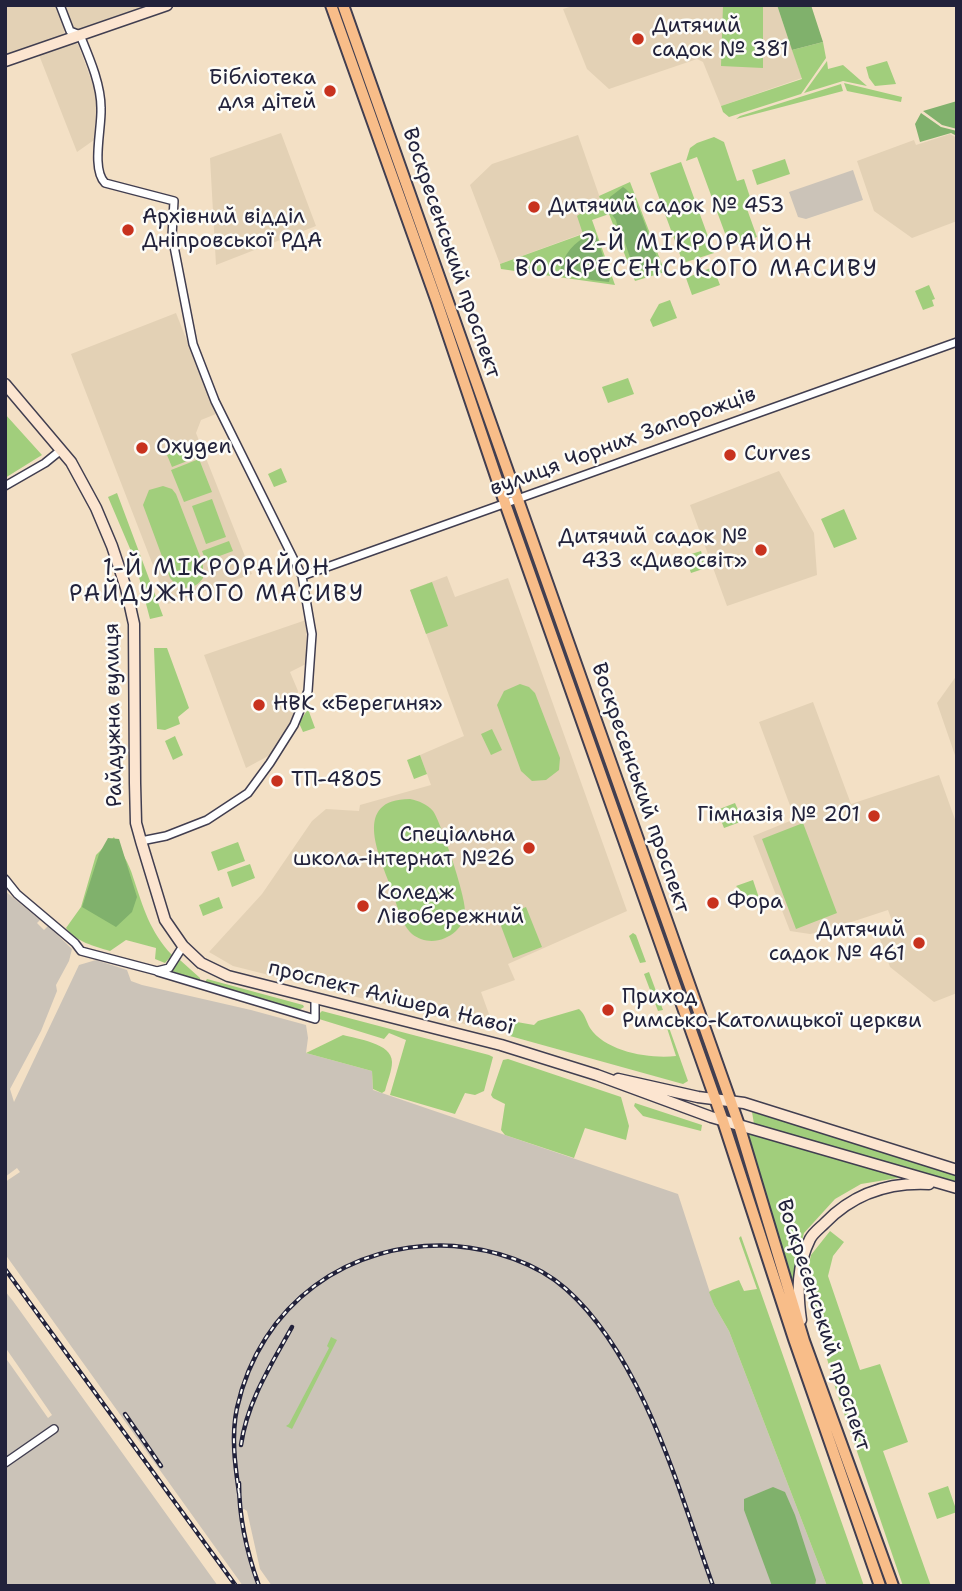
<!DOCTYPE html>
<meta charset="utf-8">
<style>
body{margin:0}
#map{position:relative;width:962px;height:1591px;overflow:hidden;background:#f3e0c5;font-family:"Shantell Sans",sans-serif}
canvas{display:block}
.frame{position:absolute;inset:0;border:7px solid #22223b;pointer-events:none}
</style>
<div id="map">
<canvas width="962" height="1591"></canvas>
<div class="frame"></div>
</div>
<script>
const context = document.querySelector('canvas').getContext('2d');
context.lineJoin = 'round';
function fillPath(path, color) { context.fillStyle = color; context.fill(path, 'evenodd'); }
function stroke(path, color, width, dash) { context.strokeStyle = color; context.lineWidth = width; context.lineCap = dash ? 'butt' : 'round'; context.setLineDash(dash || []); context.stroke(path); }
function write(font, color, halo, rows, align = 'center') {
  context.font = font + ' "Shantell Sans",sans-serif'; context.lineWidth = 5; context.setLineDash([]); context.textBaseline = 'middle'; context.strokeStyle = halo; context.fillStyle = color; for (const [text, x, y, turn = 0] of rows) {
    context.save(); context.translate(x, y); context.rotate((+turn || 0) * Math.PI / 180); context.textAlign = isNaN(turn) ? turn : align; if (halo) context.strokeText(text, 0, 0); context.fillText(text, 0, 0); context.restore();
  }
}
const built = new Path2D(`
 M5 5H57L65 28 64 33 58 38 5 56Z
 M63 5H149L77 30 70 24Z
 M576 5H777L802 78 721 106 703 62 697 59 609 89 587 69 563 9Z
 M70 44H78L97 96 94 140 77 152 39 55Z
 M281 133 316 226 216 265 210 158Z
 M950 134 957 138V221L912 238 874 211 857 161 914 140 916 145Z
 M578 135 600 198 584 233 500 264 470 185 492 164Z
 M176 313 216 414 201 420 196 433 252 574 168 604 71 354Z
 M779 471 814 533 817 575 727 606 690 505Z
 M447 576 455 597 508 578 627 911 508 964 515 980 481 992 490 1017 484 1029 233 966 209 952 262 894 312 821 326 809 359 811 360 805 431 785 420 755 464 736 410 590Z
 M306 620V664L290 672 298 691 293 720 270 755 246 768 204 655Z
 M957 675V761L937 703Z
 M813 702 851 804 939 775 957 825V993L934 1002 890 967 878 934 895 929 888 910 821 932 810 934 790 931 753 836 795 819 759 722Z`);
const industrial = new Path2D(`
 M853 170 863 200 806 219 798 217 789 192Z
 M5 891 40 920 37 923 44 930 48 926 72 949 69 961 56 985 57 991 41 1031 10 1089 14 1102 79 965 96 960 127 970 131 981 142 985 251 1010 306 1025 308 1038 306 1053 372 1071 373 1090 678 1194 714 1305 729 1331 827 1586H272L260 1569 247 1511 244 1509 240 1510 256 1585 243 1586 5 1254V1182L20 1172 17 1168 5 1177Z
 M5 1291 13 1301 218 1586H5V1357L48 1418 52 1415 5 1347Z`);
const green = new Path2D(`
 M723 5H763V68L721 66Z
 M823 42 826 58 801 94 729 117 723 112 721 106 802 79 792 50Z
 M827 61 828 69 843 65 867 86 843 81 804 93Z
 M887 61 896 84 875 86 869 78 866 67Z
 M844 83 902 97 901 102 847 91Z
 M841 84 843 91 736 119 740 116Z
 M714 137 724 142 737 181 744 179 753 206 747 209 757 237 730 247 697 157 686 161 690 148 697 143Z
 M785 159 790 174 757 185 752 170Z
 M681 162 714 253 683 263 650 173Z
 M630 182 665 272 635 281 609 214 592 220 615 285 501 269 500 264 583 234 577 216 600 199 599 196Z
 M713 267 720 285 692 295 686 278Z
 M929 285 935 299 932 300 934 306 923 310 915 291Z
 M670 300 677 318 653 327 650 320 659 304Z
 M628 378 634 394 608 403 602 387Z
 M5 414 42 455 5 478Z
 M195 444 200 456 172 467 167 455Z
 M199 459 212 492 184 502 171 470Z
 M281 468 287 482 274 487 268 474Z
 M163 486 172 489 176 494 203 564V578C197 587 188 590 177 586L170 578 143 505 149 490Z
 M117 493 163 616 150 619 134 558 108 497Z
 M212 499 226 537 206 544 192 506Z
 M844 509 857 539 834 548 821 519Z
 M229 541 233 551 206 561 202 551Z
 M701 551 706 568 691 573 685 556Z
 M432 582 448 626 426 634 410 590Z
 M154 648H167L189 708 178 717 180 724 165 730 157 729Z
 M520 684 529 687 535 693 560 758 559 770 546 780 532 781 521 771 497 705 504 691Z
 M308 709 315 728 303 732 299 723Z
 M492 729 502 750 491 755 481 734Z
 M175 736 183 755 173 760 165 741Z
 M420 755 427 774 414 779 407 760Z
 M410 799C419 801 427 804 433 811 441 822 467 900 465 912 465 920 461 926 456 931 444 942 426 945 412 934 400 923 396 900 390 885 379 855 352 799 410 799Z
 M735 803 743 821 724 828 717 810Z
 M803 823 837 913 796 929 762 839Z
 M114 837C120 850 129 863 133 877 143 907 150 932 172 955L165 963 155 959 156 948 126 940 110 951C94 946 76 942 66 928L81 907 96 855Z
 M238 842 245 861 218 871 211 852Z
 M250 864 255 878 232 887 227 872Z
 M753 880 764 913 736 886Z
 M219 897 223 908 203 916 199 905Z
 M526 907 542 947 513 958 498 918Z
 M633 933 636 935 646 962 640 963 629 936Z
 M180 960 200 978V981L172 971Z
 M649 972 663 1010 658 1011 644 974Z
 M207 979 303 1005 304 1007 299 1010 205 982Z
 M579 1009C585 1014 586 1021 590 1028 606 1052 650 1059 676 1056L666 1025 662 1021 666 1019 688 1081 683 1084 510 1036 509 1033 511 1021 534 1025 538 1021Z
 M322 1011 489 1055 493 1057 484 1091 475 1095 465 1093 455 1114 390 1095 406 1040 389 1033 384 1039 319 1019 318 1015Z
 M343 1035C357 1039 392 1043 392 1062 392 1071 387 1082 385 1091L382 1093 373 1089 372 1071 306 1053Z
 M508 1059 621 1097 629 1126 626 1140 585 1128 574 1158 505 1135 501 1130 505 1104 493 1098 491 1095 503 1060Z
 M635 1103 702 1125 701 1131 643 1116 634 1106Z
 M752 1112 957 1174V1184L754 1124Z
 M748 1132 904 1177 861 1184 835 1199 804 1233 796 1264 793 1288Z
 M830 1231 844 1242 833 1256 828 1276 860 1370 880 1364 908 1442 883 1451 931 1586H903L836 1390 805 1282 811 1255Z
 M741 1236 864 1586H827L729 1331 714 1305 709 1292 712 1290 739 1280 744 1291 757 1289 739 1238Z
 M331 1337 337 1340 292 1429 286 1426 289 1424 329 1348 327 1346Z
 M948 1486 957 1512 937 1519 928 1493Z`);
const forest = new Path2D(`
 M777 5H811L823 42 792 50Z
 M957 101V129L942 125 923 111Z
 M921 113 941 127 957 131V136L951 133 920 142 915 124Z
 M623 187C640 197 650 244 660 263L659 270 634 269 623 237 619 234 616 220 607 208 610 197Z
 M591 234 597 238 610 277 609 282 591 280 577 274 565 275 560 272C563 254 574 242 591 234Z
 M108 838 119 839 137 897 132 912 116 927 82 907 99 854Z
 M773 1487 785 1492 795 1515 816 1580 815 1586H772L744 1510V1499Z`);
const street = new Path2D(`
 M60 5 70 31 80 35C89 57 101 84 101 108 102 128 91 169 105 183L174 201 172 236 193 344 215 401 302 576 312 634 308 691 294 725 270 763 248 793 207 820 166 836 141 841
 M5 486 45 463 61 450
 M302 576 957 342
 M5 879 17 894 75 943 81 951 157 971 169 968 183 946
 M158 972 315 1019V998
 M5 1463 54 1429`);
const secondary = new Path2D(`
 M5 61 167 5
 M5 384 71 462 96 508 112 546 126 588 134 624 135 783 136 823 141 841 165 920 183 946 201 963 228 976 501 1045 597 1075 711 1117 957 1188
 M618 1079 698 1097 744 1103 957 1170
 M801 1320C797 1292 797 1265 810 1239 813 1233 820 1228 825 1223 853 1194 888 1182 929 1184`);
const primary = new Path2D(`
 M331 5 437 302 506 506 723 1121 794 1339 880 1586
 M343 5 739 1125 804 1341 893 1586`);
const rail = new Path2D(`
 M5 1269 236 1586
 M125 1414 161 1466
 M241 1445C247 1402 271 1365 292 1327
 M239 1483C239 1519 247 1553 259 1586
 M239 1493C235 1465 231 1436 237 1408 260 1304 349 1240 454 1246 493 1249 537 1263 566 1289 643 1357 679 1491 713 1586`);
const markers = [
 [638,39,7,"#c8321e"],
 [330,91,7,"#c8321e"],
 [534,207,7,"#c8321e"],
 [128,230,7,"#c8321e"],
 [142,448,7,"#c8321e"],
 [730,455,7,"#c8321e"],
 [761,550,7,"#c8321e"],
 [259,705,7,"#c8321e"],
 [277,781,7,"#c8321e"],
 [874,816,7,"#c8321e"],
 [529,848,7,"#c8321e"],
 [713,903,7,"#c8321e"],
 [363,906,7,"#c8321e"],
 [919,943,7,"#c8321e"],
 [608,1010,7,"#c8321e"]
];
const poiNames = [
 ["Дитячий",652,27],
 ["садок № 381",652,51],
 ["Бібліотека",316,79,"right"],
 ["для дітей",316,103,"right"],
 ["Дитячий садок № 453",548,207],
 ["Архівний відділ",142,218],
 ["Дніпровської РДА",142,242],
 ["Oxygen",156,448],
 ["Curves",744,455],
 ["Дитячий садок №",747,538,"right"],
 ["433 «Дивосвіт»",747,562,"right"],
 ["НВК «Берегиня»",273,705],
 ["ТП-4805",291,781],
 ["Гімназія № 201",860,816,"right"],
 ["Спеціальна",515,836,"right"],
 ["школа-інтернат №26",515,860,"right"],
 ["Коледж",377,894],
 ["Лівобережний",377,918],
 ["Фора",727,903],
 ["Дитячий",905,931,"right"],
 ["садок № 461",905,955,"right"],
 ["Приход",622,998],
 ["Римсько-Католицької церкви",622,1022]
];
const streetNames = [
 ["Воскресенський проспект",451,253,71],
 ["вулиця Чорних Запорожців",623,442,-20],
 ["Райдужна вулиця",114,715,-91],
 ["Воскресенський проспект",640,788,71],
 ["проспект Алішера Навої",391,998,14],
 ["Воскресенський проспект",823,1325,72]
];
const neighbourhoodNames = [
 ["2-Й МІКРОРАЙОН",697,244],
 ["ВОСКРЕСЕНСЬКОГО МАСИВУ",697,270],
 ["1-Й МІКРОРАЙОН",217,569],
 ["РАЙДУЖНОГО МАСИВУ",217,595]
];
fillPath(built, '#e3d1b5');
fillPath(industrial, '#cbc3b8');
fillPath(green, '#a1ce7c');
fillPath(forest, '#80b16c');
stroke(street, '#413e50', 10);
stroke(secondary, '#413e50', 13);
stroke(primary, '#413e50', 14);
stroke(street, '#fff', 7);
stroke(secondary, '#fce5d0', 10);
stroke(primary, '#f8bd89', 10);
stroke(rail, '#22223b', 4.5);
stroke(rail, '#fdfcf7', 2, [5]);
for (const [x, y, r, color] of markers) { const dot = new Path2D(); dot.arc(x, y, r, 0, 2 * Math.PI); context.fillStyle = color; context.fill(dot); stroke(dot, '#fdfcf7', 2.5); }
write('21px', '#22223b', '#fdfcf7', poiNames, 'left');
write('21px', '#22223b', '#fdfcf7', streetNames);
context.letterSpacing = '2px';
write('23px', '#22223b', '#fdfcf7', neighbourhoodNames);
context.letterSpacing = '0px';
</script>
